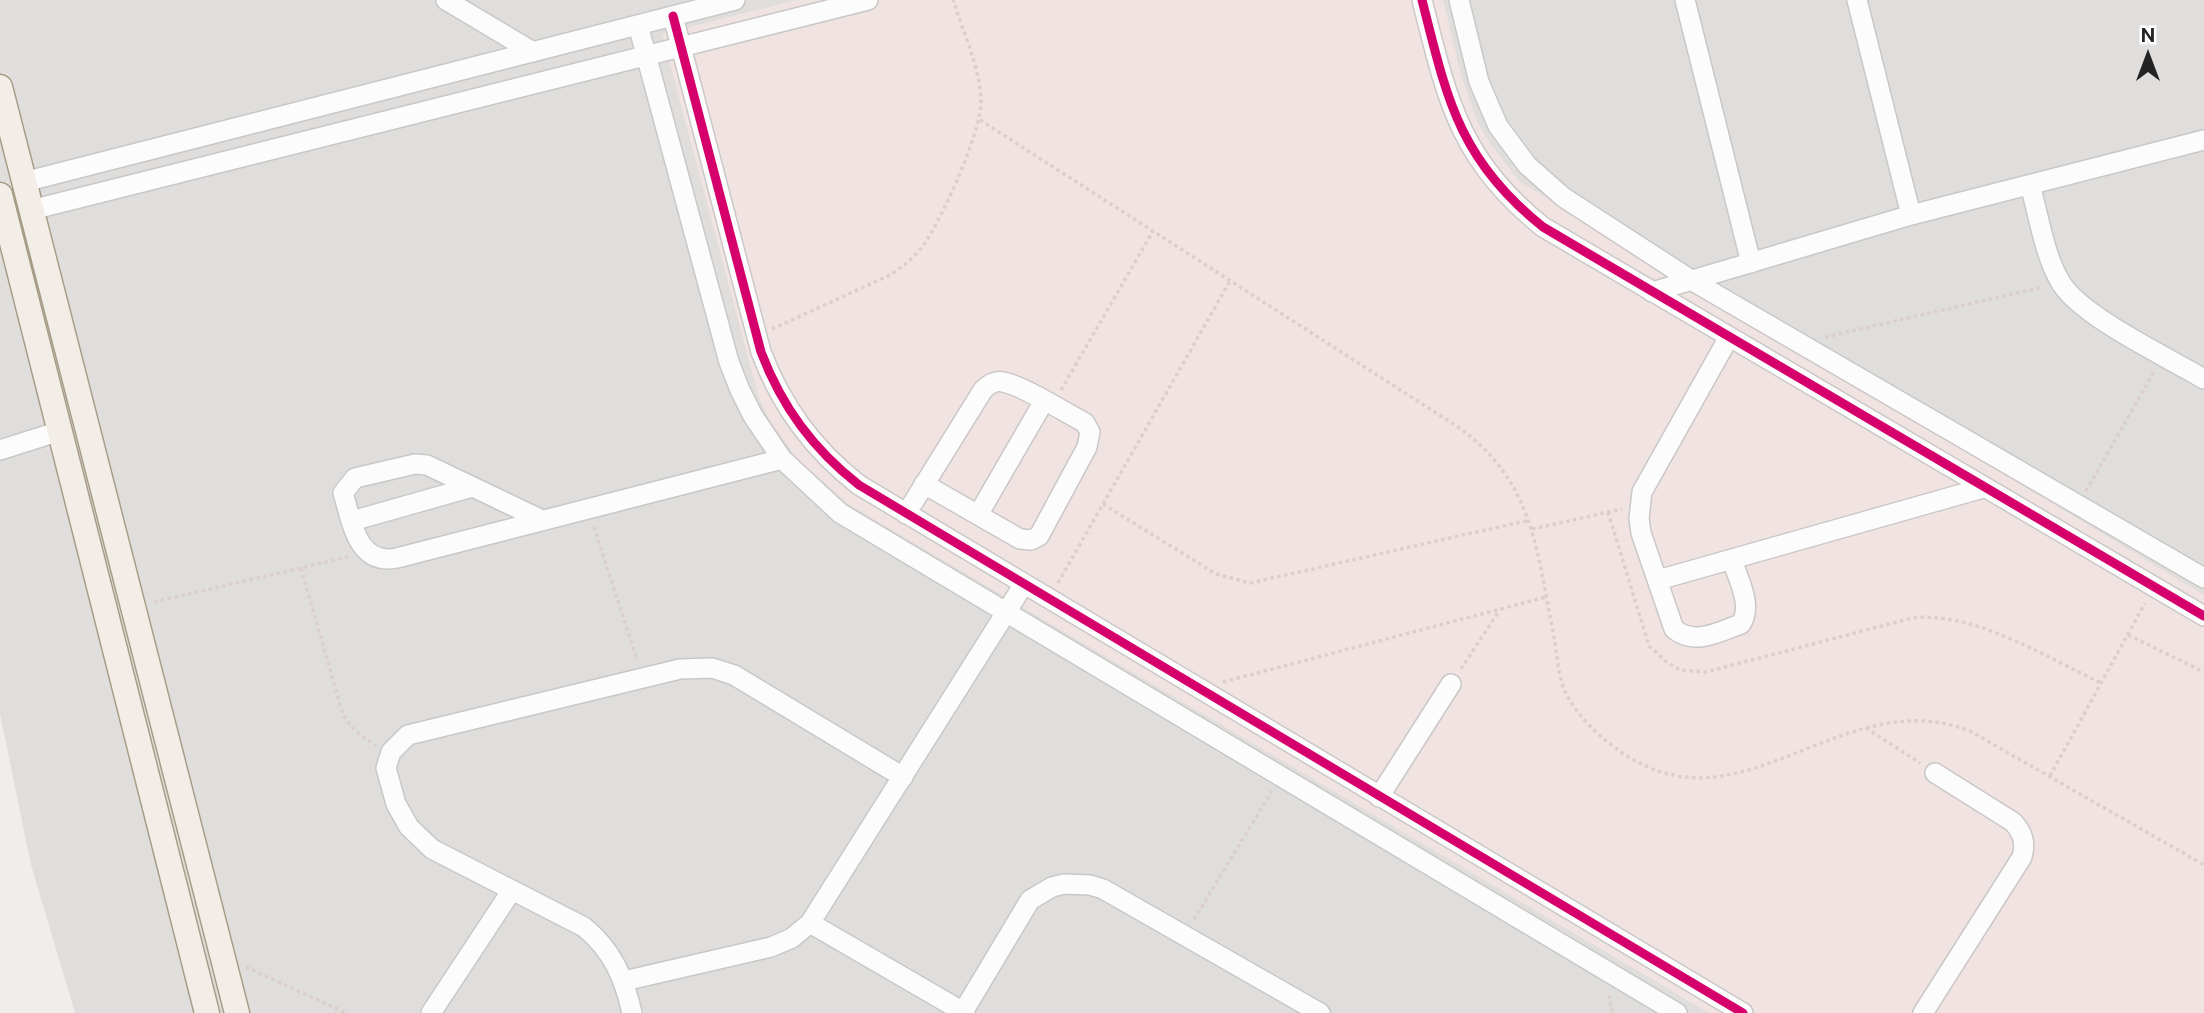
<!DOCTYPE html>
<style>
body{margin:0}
#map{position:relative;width:2204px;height:1013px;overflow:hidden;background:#f0eeeb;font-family:"Public Sans",sans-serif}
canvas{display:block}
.north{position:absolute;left:2113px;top:21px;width:70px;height:70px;-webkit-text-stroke:5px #fff;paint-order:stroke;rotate:0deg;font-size:19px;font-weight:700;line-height:28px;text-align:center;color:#222}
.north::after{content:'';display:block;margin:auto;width:24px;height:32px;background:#222;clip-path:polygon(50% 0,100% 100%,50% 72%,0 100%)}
</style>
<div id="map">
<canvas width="2204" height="1013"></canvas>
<div class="north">N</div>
</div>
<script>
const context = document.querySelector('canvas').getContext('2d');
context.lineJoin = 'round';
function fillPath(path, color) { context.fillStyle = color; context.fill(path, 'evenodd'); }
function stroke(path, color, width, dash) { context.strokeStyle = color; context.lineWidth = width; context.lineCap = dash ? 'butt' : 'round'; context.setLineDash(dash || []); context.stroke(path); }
const residential = new Path2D(`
 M0 0H2204V1013H75L31 865 0 714Z`);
const commercial = new Path2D(`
 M797 0H1443L1461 75 1477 121 1489 142 1519 181 2204 595V1013H1709L848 504 797 459 769 419 758 395 662 34Z`);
const path = new Path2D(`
 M980 120 1458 427C1534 481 1537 552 1554 637 1557 653 1558 674 1564 689 1579 724 1623 759 1658 771 1761 807 1855 686 1970 731L2204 865
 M772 329 890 275C905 265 919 254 928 238 945 211 983 128 981 98 979 66 963 31 953 0
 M1825 337 2043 287
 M1061 390 1153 231
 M2086 491 2155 370
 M1103 504 1216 574 1250 583 1530 520
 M1608 512 1649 646 1669 664 1681 670 1706 672 1912 618C1975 611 2045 657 2101 683
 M594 527 637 660
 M1532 529 1622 509
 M301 568 343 715 355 731 376 746
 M1058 583 1230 281
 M154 602 348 557
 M2128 635 2204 672
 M1461 669 1499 611
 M1223 682 1546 597
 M1866 728 1920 763
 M2050 776 2145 603
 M1194 919 1272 791
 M246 967 346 1013
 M1609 995 1612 1013`);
const minor = new Path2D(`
 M446 0 533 52
 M1422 0C1447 99 1459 160 1543 227L2204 616
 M1459 0 1479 82 1498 126 1527 165 1563 197 1691 280 2204 578
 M1685 0 1751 263
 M1857 0 1911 215
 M673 16 761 352C782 407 813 449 859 485L1743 1013
 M638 25 729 362 740 390 753 416 782 459 840 513 1677 1013
 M24 182 735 0
 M2030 185C2039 216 2044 255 2061 283 2082 317 2167 357 2204 379
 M31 210 868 0
 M1652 292 1911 215 2204 140
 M1729 337 1642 492 1639 518 1641 533 1674 629C1695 646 1718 632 1741 624 1753 605 1738 579 1732 560
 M0 450 60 431
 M906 514 983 390C988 385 995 380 1003 382 1022 385 1066 413 1085 423L1090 432 1087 447 1039 536 1031 540 1020 539 924 484
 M978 515 1044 401
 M542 520 427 465 415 464 355 478 343 493C352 522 357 566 397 558L782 459
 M352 521 472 487
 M1658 580 1983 488
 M1379 797 1451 684
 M810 923 965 1013
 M624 981 771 947 792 938 810 923 1024 584
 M963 1012 1030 900 1052 887 1064 884 1090 885 1103 889 1320 1013
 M431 1013 512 890
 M632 1013C624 977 612 950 584 927L432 849 409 827 396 804 386 768 391 752 408 735 680 669 712 668 734 675 903 777
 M1923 1013 2022 857C2026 843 2023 833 2013 822L1935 773`);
const major = new Path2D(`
 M0 87 237 1013
 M0 195 207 1013`);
const cycleway = new Path2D(`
 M1422 0C1447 99 1459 160 1543 227L2204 616
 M673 16 761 352C782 407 813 449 859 485L1743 1013`);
fillPath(residential, '#dfdedc');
fillPath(commercial, '#f1e3e1');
stroke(minor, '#c9c8c7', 22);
stroke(major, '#a79c86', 27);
stroke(path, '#dccecd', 3.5, [3.5, 3.5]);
stroke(minor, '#fdfcfc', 19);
stroke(major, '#f3ede7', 24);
stroke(cycleway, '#d6006c', 9);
</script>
